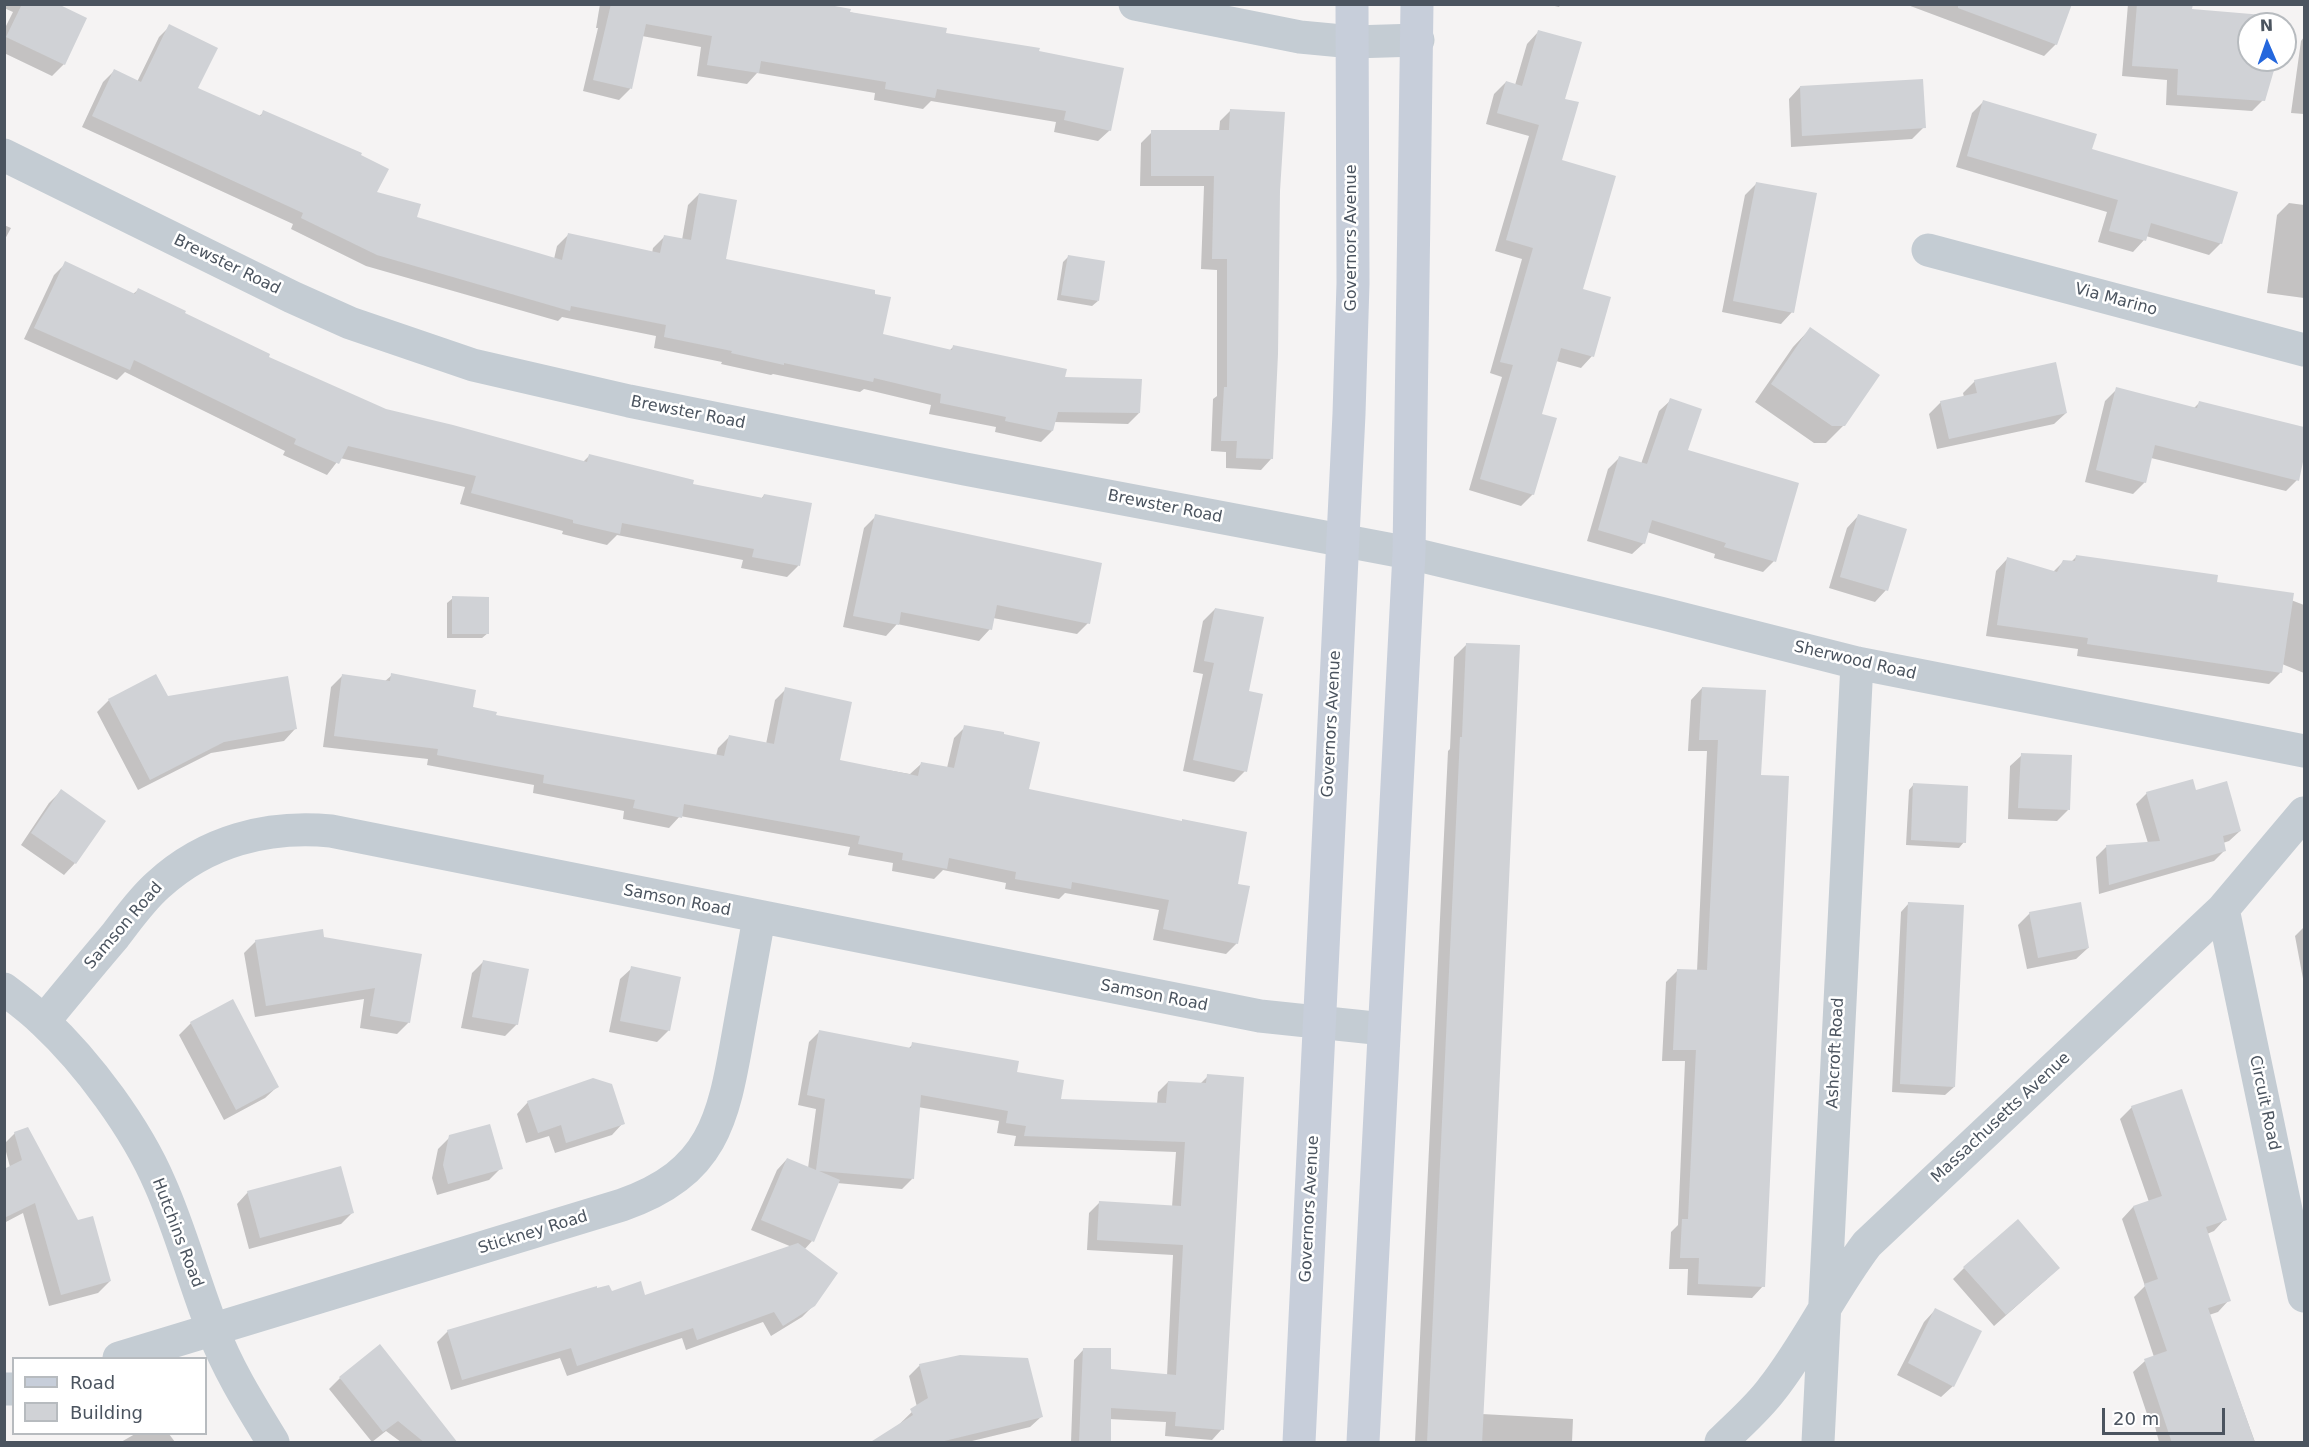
<!DOCTYPE html>
<style>
body{margin:0}
#map{position:relative;width:2309px;height:1447px;overflow:hidden;background:#f5f3f3;font-family:"DejaVu Sans",sans-serif}
canvas{display:block}
.frame{position:absolute;inset:0;border:6px solid #4b545f;pointer-events:none}
.legend{position:absolute;left:12px;top:1357px;width:195px;height:78px;box-sizing:border-box;background:#fff;border:2px solid #b7bbbf;margin:0;padding:8px 10px;list-style:none;font-size:18px;color:#4b545f}
.legend li{display:flex;align-items:center;gap:12px;height:30px}
.legend b{width:30px;border:2px solid #b7bbbf}
.north{position:absolute;left:2237px;top:12px;width:60px;height:60px;box-sizing:border-box;background:#fff;border:2px solid #b7bbbf;border-radius:50%;rotate:358deg;font-size:16px;font-weight:700;line-height:24px;text-align:center;color:#4b545f}
.north::after{content:'';display:block;margin:auto;width:21px;height:27px;background:#2467dd;clip-path:polygon(50% 0,100% 100%,50% 72%,0 100%)}
.scale{position:absolute;left:2102px;top:1408px;width:123px;height:27px;box-sizing:border-box;border:3px solid #4b545f;border-top:0;padding-left:8px;font-size:18px;line-height:21px;white-space:nowrap;color:#4b545f;-webkit-text-stroke:4px #fff;paint-order:stroke}
</style>
<div id="map">
<canvas width="2309" height="1447"></canvas>
<div class="frame"></div>
<ul class="legend">
<li><b style="height:8px;background:#c7ceda"></b>Road</li>
<li><b style="height:16px;background:#d0d2d6"></b>Building</li>
</ul>
<div class="north">N</div>
<div class="scale">20 m</div>
</div>
<script>
const context = document.querySelector('canvas').getContext('2d');
context.lineJoin = 'round';
function fillPath(path, color) { context.fillStyle = color; context.fill(path, 'evenodd'); }
function stroke(path, color, width, dash) { context.strokeStyle = color; context.lineWidth = width; context.lineCap = dash ? 'butt' : 'round'; context.setLineDash(dash || []); context.stroke(path); }
function write(font, color, halo, rows, align = 'center') {
  context.font = font + ' "DejaVu Sans",sans-serif'; context.lineWidth = 5; context.setLineDash([]); context.textBaseline = 'middle'; context.strokeStyle = halo; context.fillStyle = color; for (const [text, x, y, turn = 0] of rows) {
    context.save(); context.translate(x, y); context.rotate((+turn || 0) * Math.PI / 180); context.textAlign = isNaN(turn) ? turn : align; if (halo) context.strokeText(text, 0, 0); context.fillText(text, 0, 0); context.restore();
  }
}
const shadow = new Path2D(`
 M4 4H60L64 64 52 76 4 53V30L13 12 4 8Z
 M600 4H815L944 34 1038 53 1110 130 1098 141 1054 132 1056 122 931 101 923 109 874 100 875 93 757 73 747 84 697 76 701 47 642 36 630 89 619 100 583 91 598 28H596Z
 M1546 4H1561L1559 7Z
 M1905 4H2071L2056 44 2044 56Z
 M2128 4H2191V11L2273 24H2249V60H2276L2263 100 2252 111 2166 105 2167 80 2122 76Z
 M170 26 196 89 258 117 264 112 375 193 415 218 554 259 557 246 568 235 652 253 653 248 664 237 682 240 688 205 699 194 725 260 881 335 949 351 954 346 1063 379 1139 413 1128 424 1054 422 1052 431 1041 442 995 432 996 427 929 414 931 405 864 389 860 392 773 374 771 375 721 364 722 362 654 348 656 336 562 317 558 321 366 266 291 229 293 224 82 127 103 82 114 71 137 82 159 37Z
 M1538 32 1563 100 1560 161 1592 356 1581 368 1556 361 1540 415 1533 494 1521 506 1469 490 1502 377 1490 373 1522 259 1495 251 1529 136 1486 124 1494 94 1506 82 1515 85 1527 44Z
 M2304 37V114L2291 113 2301 41Z
 M1800 87 1924 127 1912 139 1791 147 1789 99Z
 M1984 101 2090 150 2221 243 2209 255 2146 236 2144 240 2133 252 2098 242 2107 212 1956 167 1972 113Z
 M1231 110 1271 459 1261 470 1226 468V452L1211 451 1213 399 1217 396V270L1201 269 1204 186H1140L1141 143 1152 132H1219L1220 121Z
 M1757 183 1792 312 1781 324 1722 312 1745 195Z
 M2289 203 2304 205V298L2267 293 2277 215Z
 M4 225 11 228 4 241Z
 M1068 257 1098 301 1092 306 1057 300 1063 262Z
 M66 263 133 294 138 290 267 358 386 410 583 462 589 456 691 485 761 499 764 495 810 504 798 566 787 577 741 568 743 560 617 535 607 545 562 534 563 531 460 504 465 487 340 458 327 475 283 455 285 451 125 372 117 380 24 339 54 275Z
 M1810 329 1844 425 1826 443H1814L1755 402 1793 347Z
 M1975 381 2066 413 2054 424 1937 449 1929 414 1941 402 1964 397 1963 393Z
 M2117 389 2194 408 2199 403 2304 429V450L2297 480 2286 491 2151 458 2145 482 2133 494 2085 482 2105 401Z
 M1671 400 1686 451 1774 561 1763 572 1714 558 1715 554 1647 532 1644 543 1632 554 1587 541 1608 469 1619 458 1641 464 1659 411Z
 M876 516 1088 623 1077 634 993 618 990 629 979 641 897 624 886 636 843 627 864 528Z
 M1858 516 1886 590 1875 602 1829 588 1847 528Z
 M2077 556 2216 583 2291 600 2304 605V673L2282 664 2281 672 2269 684 2077 656 2078 649 1986 636 1996 571 2007 559 2053 572 2064 561 2071 562Z
 M453 598 488 633 482 638H447V603Z
 M1215 609 1247 692 1245 771 1234 782 1183 771 1203 674 1193 672 1203 621Z
 M1467 644 1482 1414 1573 1419 1572 1442H1415L1448 751 1450 749 1454 657Z
 M392 675 495 716 716 756 718 748 729 737 766 744 775 700 786 689 838 761 910 774 921 764 947 768 954 738 965 727 1027 790 1236 885 1237 943 1226 954 1153 940 1159 910 1065 893 1059 899 1005 889 1006 883 943 870 934 879 892 871 893 863 848 855 850 847 680 816 669 828 623 819 624 811 533 793 534 785 427 765 428 759 323 747 331 687 342 676 384 682Z
 M155 676 167 698 295 729 284 741 211 753 138 790 97 712 109 700Z
 M1702 688 1760 776 1763 1286 1752 1298 1687 1295 1688 1269H1669L1671 1232 1678 1225 1685 1061H1662L1666 982 1678 970 1697 971 1707 751H1688L1691 700Z
 M2022 755 2068 810 2057 821 2008 819 2010 766Z
 M1914 784 1964 842 1959 848 1906 845 1909 790Z
 M61 791 75 863 64 875 21 845 49 803Z
 M2195 792 2240 831 2229 841 2223 843 2224 851 2214 861 2099 894 2096 857 2106 847 2148 843 2136 804 2147 793Z
 M1909 903 1954 1087 1945 1095 1892 1092 1901 912Z
 M2030 913 2088 948 2076 959 2027 969 2018 925Z
 M2304 927V984L2295 936Z
 M323 939 420 955 409 1022 397 1034 360 1028 364 999 255 1017 244 953 256 941Z
 M484 961 517 1024 505 1036 461 1028 472 973Z
 M632 968 669 1030 657 1042 609 1032 620 979Z
 M232 1001 277 1087 265 1098 224 1120 179 1035 191 1023Z
 M820 1031 908 1049 913 1044 1015 1073 1060 1100 1157 1104 1158 1092 1168 1082 1200 1084 1208 1076 1222 1429 1212 1440 1165 1436 1166 1422 1109 1419V1442H1071L1074 1360 1084 1349 1109 1370 1167 1376 1173 1255 1087 1250 1089 1213 1100 1202 1172 1207 1176 1152 1014 1146 1016 1136 997 1133 999 1121 918 1107 912 1179 902 1189 837 1183 812 1241 804 1250 813 1306 802 1317 771 1336 763 1322 686 1350 682 1338 567 1376 560 1358 451 1390 437 1342 448 1331 611 1293 644 1297 792 1247 751 1230 777 1170 787 1159 808 1168 816 1109 798 1105 809 1042Z
 M528 1102 623 1123 612 1135 555 1153 549 1136 526 1143 517 1114Z
 M2132 1107 2225 1219 2214 1231 2207 1234 2229 1300 2218 1312 2209 1315 2255 1442H2159L2152 1415 2148 1417 2133 1372 2145 1361 2154 1357 2134 1297 2145 1286 2122 1219 2133 1207 2149 1202 2120 1119Z
 M15 1133 110 1281 98 1293 49 1306 23 1213 4 1223V1170L10 1167 4 1144Z
 M450 1137 501 1168 489 1180 437 1195 432 1178 438 1149Z
 M248 1192 352 1213 341 1224 249 1249 237 1204Z
 M1964 1268 2047 1279 1994 1326 1953 1279Z
 M1935 1310 1953 1386 1941 1397 1897 1375 1924 1322Z
 M920 1365 1041 1417 1030 1427 968 1442H881L917 1407 909 1376Z
 M340 1378 456 1442H401L386 1431 372 1442 329 1389Z
 M135 1434H169L175 1442H121Z`);
const building = new Path2D(`
 M22 4H58L87 18 65 65 6 37Z
 M611 4H824L851 9 850 12 947 28 946 33 1040 48 1039 51 1124 68 1111 131 1064 120 1066 111 937 89 935 98 885 89 886 82 761 61 759 73 707 65 712 36 646 24 632 89 593 80Z
 M1958 4H2072L2057 45 1958 8Z
 M2137 4H2193L2192 9 2275 16 2274 24H2249V60H2277L2265 101 2177 95 2178 69 2132 66Z
 M169 24 218 48 198 88 261 116 263 110 362 153 361 155 389 169 377 192 421 204 417 217 562 260 568 233 660 253 664 235 691 240 699 193 737 200 726 259 875 290V294L891 297 883 334 952 350 953 345 1067 369 1065 377 1142 379 1140 413 1058 412 1053 431 1005 421 1006 417 940 403 941 394 874 378 873 382 784 363V365L731 353 732 351 664 337 666 325 571 306 570 311 377 255 301 218 303 213 92 116 114 69 141 82Z
 M1538 30 1582 42 1565 99 1579 102 1562 160 1616 176 1583 289 1611 297 1594 357 1561 348 1542 414 1557 418 1534 495 1480 479 1513 365 1500 362 1533 248 1506 240 1539 125 1497 113 1506 81 1522 86Z
 M1923 79 1926 128 1802 136 1800 86Z
 M1983 100 2097 134 2092 149 2238 192 2222 244 2151 223 2146 241 2109 231 2118 200 1967 156Z
 M1230 109 1285 112 1280 191 1278 354 1273 459 1236 458 1237 441H1221L1224 387H1227V259H1212L1214 176H1151V130H1229Z
 M1756 182 1817 193 1794 313 1733 301Z
 M1068 255 1105 261 1099 301 1061 295Z
 M65 261 135 294 138 288 186 311 185 313 270 354 269 357 386 409 453 425 587 462 589 454 694 480 693 484 763 498 764 494 812 503 800 566 752 557 754 549 622 523 620 534 573 523V520L471 493 476 476 348 446 339 464 294 444 296 439 134 360 130 370 34 328Z
 M1810 327 1880 375 1845 426H1832L1771 384Z
 M2056 362 2067 413 1949 439 1940 401 1977 393 1974 380Z
 M2116 387 2197 408 2199 401 2304 427V457L2299 481 2155 445 2146 483 2096 470Z
 M1670 398 1702 409 1688 450 1799 483 1776 562 1724 547 1726 543 1652 520 1645 544 1598 530 1619 456 1647 464Z
 M875 514 1102 563 1090 624 997 605 992 630 901 612 899 625 853 616Z
 M1858 514 1907 529 1888 591 1840 577Z
 M2076 555 2218 575 2217 582 2294 593 2282 673 2087 644 2088 638 1997 625 2007 557 2057 572 2063 560 2075 561Z
 M452 596 489 597V634H452Z
 M1215 608 1264 617 1249 691 1263 694 1247 772 1193 760 1214 663 1204 661Z
 M1466 643 1520 645 1490 1287 1482 1443H1427L1460 737H1462Z
 M391 673 476 690 473 707 497 712 496 715 724 756 729 735 774 744 785 687 852 702 840 760 918 776 921 762 954 768 964 725 1004 732V734L1040 742 1029 789 1182 821V819L1247 832 1238 884 1250 886 1238 944 1163 929 1169 900 1072 882 1071 889 1015 879 1016 872 949 858 947 869 902 860 903 853 858 844 860 836 684 804 682 818 633 808 635 800 543 783 544 775 437 755 438 749 334 736 342 674 390 681Z
 M156 674 168 696 288 676 297 729 224 742 150 780 108 699Z
 M1702 687 1766 690 1761 775 1789 776 1765 1287 1698 1284 1699 1258H1680L1682 1219H1688L1696 1050H1673L1677 969 1707 970 1718 740H1699Z
 M2021 753 2072 755 2070 810 2018 808Z
 M2193 779 2196 790 2227 781 2241 831 2223 836 2226 851 2109 885 2106 845 2160 841 2146 792Z
 M1913 783 1968 786 1966 843 1911 840Z
 M61 789 106 821 76 864 31 833Z
 M1908 902 1964 905 1955 1087 1900 1084Z
 M2081 902 2089 948 2038 958 2029 912Z
 M323 929 324 937 422 954 410 1023 370 1016 375 988 266 1006 255 940Z
 M483 960 529 969 518 1025 472 1017Z
 M631 966 681 977 670 1031 620 1021Z
 M233 999 279 1087 236 1110 190 1022Z
 M819 1030 911 1048 912 1042 1019 1061 1017 1072 1064 1080 1061 1099 1166 1103 1168 1081 1206 1083 1207 1074 1244 1077 1224 1430 1175 1426 1176 1412 1111 1408V1443H1079L1083 1348H1111V1369L1176 1375 1183 1245 1097 1240 1099 1201 1181 1206 1185 1142 1024 1136 1026 1126 1006 1123 1008 1111 921 1095 914 1179 819 1171 840 1180 814 1242 761 1220 787 1158 816 1170 825 1099 807 1095Z
 M593 1078 612 1084 625 1124 566 1143 561 1125 538 1133 527 1101Z
 M2182 1089 2227 1220 2206 1227 2231 1301 2208 1308 2255 1443H2172L2144 1359 2167 1351 2144 1284 2158 1279 2133 1206 2162 1196 2131 1106Z
 M490 1124 503 1169 448 1184 443 1165 449 1135Z
 M28 1127 78 1220 93 1216 111 1281 61 1295 35 1203 4 1218V1169L22 1160 14 1132Z
 M341 1166 354 1213 260 1238 247 1191Z
 M2018 1219 2060 1268 2006 1315 1963 1267Z
 M798 1243 838 1273 815 1306 783 1326 774 1312 697 1340 693 1328 577 1366 571 1348 462 1380 447 1330 597 1286V1288L609 1285 612 1291 641 1281 645 1295Z
 M1935 1308 1982 1331 1954 1387 1908 1363Z
 M380 1344 418 1392 458 1443H425L398 1421 383 1432 339 1377Z
 M960 1355 1028 1358 1043 1417 936 1443H869L913 1415 910 1409 928 1398 919 1364Z`);
const street = new Path2D(`
 M1135 4 1300 37 1353 42 1418 40
 M4 155 292 297 350 323 473 365 629 401 965 469 1409 553 1660 613 1857 663 2304 751
 M1928 250 2304 350
 M2223 909 2304 1296
 M4 989C17 999 31 1009 43 1021 88 1063 136 1128 160 1184 181 1231 194 1282 213 1330 228 1370 251 1406 273 1442
 M44 1021C67 993 90 965 114 937 128 919 141 900 158 885 206 841 267 825 331 831L1260 1016 1384 1029
 M119 1358 622 1205C713 1173 723 1121 738 1035 745 996 752 957 759 918
 M4 1389H14
 M1721 1442C1738 1425 1758 1408 1772 1389 1808 1343 1832 1290 1867 1244L2223 909 2304 813
 M1818 1442 1857 663`);
const secondary = new Path2D(`
 M1299 1442 1349 414 1353 283 1352 4
 M1363 1442 1409 553 1417 4`);
const streetNames = [
 ["Governors Avenue",1352,238,-90],
 ["Brewster Road",227,265,26],
 ["Via Marino",2116,300,15],
 ["Brewster Road",688,413,11],
 ["Brewster Road",1165,507,11],
 ["Sherwood Road",1855,661,13],
 ["Governors Avenue",1332,724,-87],
 ["Samson Road",677,901,11],
 ["Samson Road",124,926,-49],
 ["Samson Road",1154,996,11],
 ["Ashcroft Road",1836,1053,-87],
 ["Circuit Road",2264,1103,78],
 ["Massachusetts Avenue",2001,1118,-43],
 ["Governors Avenue",1310,1209,-87],
 ["Hutchins Road",177,1233,69],
 ["Stickney Road",533,1233,-17]
];
fillPath(shadow, '#0003');
fillPath(building, '#d0d2d6');
stroke(street, '#c4ccd3', 33);
stroke(secondary, '#c7ceda', 33);
write('16px', '#4b545f', '#fff', streetNames);
</script>
